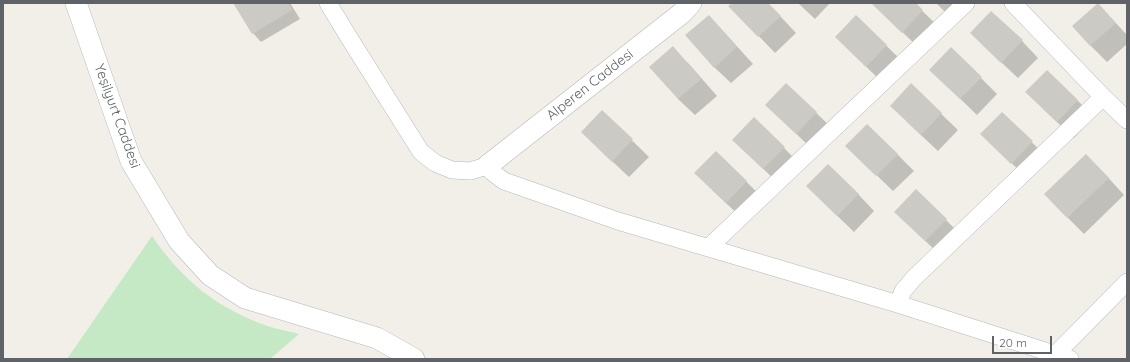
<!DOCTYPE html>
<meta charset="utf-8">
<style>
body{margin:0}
#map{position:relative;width:1130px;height:362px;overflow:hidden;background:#f1efe8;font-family:Quicksand,sans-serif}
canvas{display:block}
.frame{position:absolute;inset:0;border:4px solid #5f6368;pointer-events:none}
.scale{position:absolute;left:992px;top:336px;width:60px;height:18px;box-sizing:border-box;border:2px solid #5f6368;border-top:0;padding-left:5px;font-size:12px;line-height:14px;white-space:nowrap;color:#5f6368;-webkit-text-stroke:3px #fff;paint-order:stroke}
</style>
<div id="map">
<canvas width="1130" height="362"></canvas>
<div class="frame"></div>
<div class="scale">20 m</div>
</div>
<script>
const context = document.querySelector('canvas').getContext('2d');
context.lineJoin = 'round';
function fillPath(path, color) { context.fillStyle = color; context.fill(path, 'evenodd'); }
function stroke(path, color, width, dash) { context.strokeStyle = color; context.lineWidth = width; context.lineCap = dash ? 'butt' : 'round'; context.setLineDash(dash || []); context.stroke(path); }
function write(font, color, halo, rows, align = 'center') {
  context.font = font + ' Quicksand,sans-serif'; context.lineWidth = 4; context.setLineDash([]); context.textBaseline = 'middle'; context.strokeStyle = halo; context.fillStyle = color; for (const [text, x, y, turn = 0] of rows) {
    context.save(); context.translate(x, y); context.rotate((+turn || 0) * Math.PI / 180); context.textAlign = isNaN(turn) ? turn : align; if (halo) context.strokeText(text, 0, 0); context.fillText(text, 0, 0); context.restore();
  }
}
const green = new Path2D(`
 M152 236C178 274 209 302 252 320 267 327 283 330 299 334L270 359H67Z`);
const shadow = new Path2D(`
 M235 3H290L300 19 261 42 253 33Z
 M733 3H768L796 33 775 53 730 6Z
 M798 3H830L815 19Z
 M872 3H914L939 27 919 48Z
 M936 3H970L953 20Z
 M1098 4 1127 35V44L1107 62 1090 45Z
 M709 16 725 33 753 64 731 83 714 67Z
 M856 16 903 62 883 83 853 54Z
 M1022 41 1038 58 1018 78 987 49Z
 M672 48 689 64 717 96 695 115 678 99Z
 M981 78 997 94 977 115 947 86Z
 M786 84 833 129 813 150 783 121Z
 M911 85 958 130 938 151 907 122Z
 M1077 100 1094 117 1074 138 1043 109Z
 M602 111 649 157 629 177 598 148Z
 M1002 113 1048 158 1028 179 998 150Z
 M784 148 800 164 780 185 750 156Z
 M716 152 763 198 743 219 712 190Z
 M897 154 914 171 893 191 863 162Z
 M1103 172 1124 195 1084 234 1067 217Z
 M858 194 874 211 854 232 824 203Z
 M946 220 962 236 942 257 912 228Z`);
const building = new Path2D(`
 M233 3H288L292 10 252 34Z
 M732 3H768L781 16 758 37 728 6Z
 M871 3H916L923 10 902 33Z
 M1098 3 1116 23 1090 46 1072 26Z
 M991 11 1023 40 1001 63 970 33Z
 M709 15 737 47 714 68 685 35Z
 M856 15 887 45 866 67 835 37Z
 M673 46 701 79 678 99 649 67Z
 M951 47 982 77 960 99 929 70Z
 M1047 70 1078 100 1057 122 1025 92Z
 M786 83 817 112 796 134 765 105Z
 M911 83 942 113 921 135 890 106Z
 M602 110 633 139 612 162 581 132Z
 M1002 112 1033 141 1011 164 980 134Z
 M754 117 785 147 763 169 732 140Z
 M867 124 898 154 876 176 845 146Z
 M716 151 747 181 726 203 694 173Z
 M1086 154 1109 178 1067 218 1044 194Z
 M828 164 859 194 837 216 806 186Z
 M916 189 947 219 925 241 894 212Z`);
const minor = new Path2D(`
 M328 3 348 36 421 152 435 163 452 170 470 171 487 166 492 172 504 181 618 221 898 304 1070 359
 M1013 3 1103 97 1127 120
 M708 248 966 3
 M898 304 903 291 914 278 1103 97
 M1055 355 1127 282`);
const tertiary = new Path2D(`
 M76 3 131 161 179 241 210 275 245 298 377 338 414 359
 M487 166 682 13 691 3`);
const streetNames = [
 ["Alperen Caddesi",590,85,-38],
 ["Yeşilyurt Caddesi",117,116,70]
];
fillPath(green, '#c5e8c5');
fillPath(shadow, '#0003');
fillPath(building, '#cccac5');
stroke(minor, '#b5b8bc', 18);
stroke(tertiary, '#b5b8bc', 22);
stroke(minor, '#fff', 17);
stroke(tertiary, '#fff', 21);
write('14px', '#5f6368', '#fff', streetNames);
</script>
